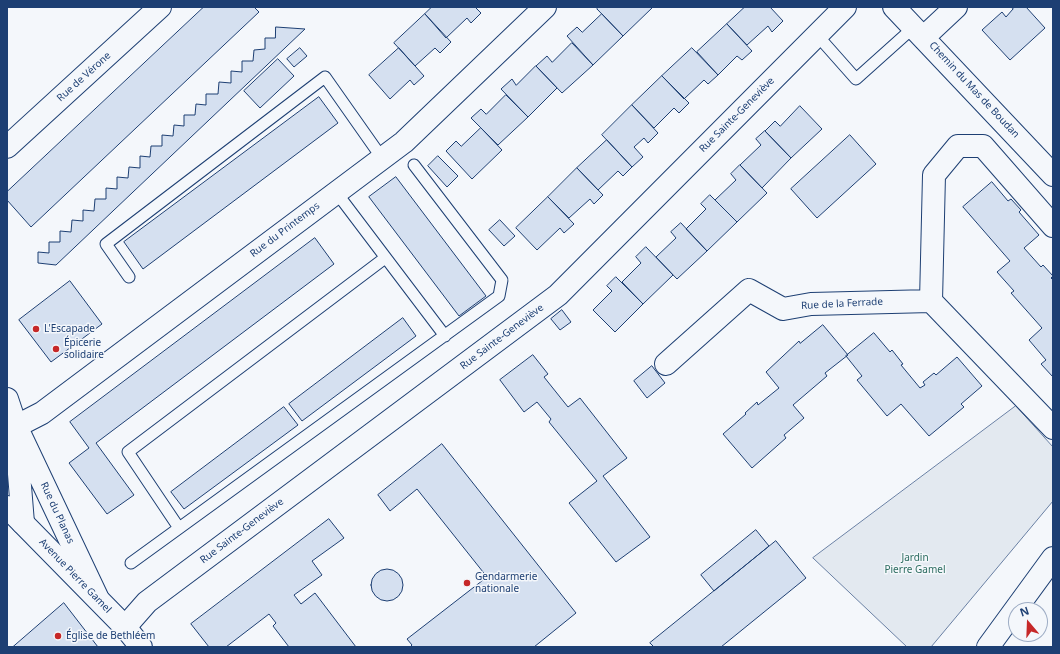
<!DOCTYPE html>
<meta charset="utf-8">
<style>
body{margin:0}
#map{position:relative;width:1060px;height:654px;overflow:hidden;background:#f4f7fb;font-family:"Noto Sans",sans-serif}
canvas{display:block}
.frame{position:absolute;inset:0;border:8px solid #1d3f73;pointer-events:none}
.north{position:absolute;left:1008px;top:602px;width:40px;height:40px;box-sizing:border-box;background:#f4f7fb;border:1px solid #9eadc5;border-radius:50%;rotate:341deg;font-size:11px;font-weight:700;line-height:16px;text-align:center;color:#1d3f73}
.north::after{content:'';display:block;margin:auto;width:14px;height:18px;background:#c62828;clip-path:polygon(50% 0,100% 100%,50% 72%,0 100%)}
</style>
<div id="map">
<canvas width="1060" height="654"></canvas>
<div class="frame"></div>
<div class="north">N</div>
</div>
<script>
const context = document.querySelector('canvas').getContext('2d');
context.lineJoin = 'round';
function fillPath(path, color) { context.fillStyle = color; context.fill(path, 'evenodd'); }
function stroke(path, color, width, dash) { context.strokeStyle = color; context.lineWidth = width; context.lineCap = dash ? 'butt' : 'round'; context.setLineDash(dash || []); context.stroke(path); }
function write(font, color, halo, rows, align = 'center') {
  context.font = font + ' "Noto Sans",sans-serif'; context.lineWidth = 3; context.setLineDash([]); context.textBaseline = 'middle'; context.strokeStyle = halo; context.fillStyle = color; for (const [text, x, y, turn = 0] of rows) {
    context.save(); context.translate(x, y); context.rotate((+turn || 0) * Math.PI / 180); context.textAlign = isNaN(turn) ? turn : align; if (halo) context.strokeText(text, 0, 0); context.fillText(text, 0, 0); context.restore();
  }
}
const green = new Path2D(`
 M1016 406 1053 447V501L931 647H907L813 558Z`);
const building = new Path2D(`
 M204 7H254L259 12 31 227 7 200V192Z
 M432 7H475L481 13 471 23 467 18 446 38 425 14Z
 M599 7H653L623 36 597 9Z
 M745 7H770L783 21 772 32 768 26 747 45 727 24Z
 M1011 7H1026L1045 28 1010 60 982 30 1002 12 1006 17 1013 9Z
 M425 14 451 42 440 53 435 48 415 66 394 43Z
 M602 14 623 36 593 65 567 36 577 27 582 32Z
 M727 24 752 51 742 60 737 56 718 75 697 52Z
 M276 27 305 29 56 265 38 263V252L49 253V242H60V231L71 232 72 220 83 221V210L94 211 95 199H106V188L117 189V177L128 178 129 167 140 168V156L150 157 151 146H162V135L173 136 174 125 184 126V115H195L196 104 206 105V94H218L219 82 231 83V71L242 72V61H253L254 50 265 49V38H275Z
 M572 43 593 65 562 93 536 66 547 56 552 62Z
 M300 48 307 56 294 67 287 59Z
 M399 48 424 76 414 85 410 80 390 99 369 75Z
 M692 48 718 75 708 84 704 80 684 99 662 76Z
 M278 59 294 76 260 108 244 91Z
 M536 66 557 88 528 117 501 89 512 79 516 85Z
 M662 76 689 103 679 113 674 108 654 128 632 105Z
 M506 95 528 117 498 145 471 118 481 109 486 114Z
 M319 97 338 123 143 269 124 242Z
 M632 105 658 133 648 143 644 138 634 147 643 157 632 167 602 135Z
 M800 106 822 129 791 158 765 131 775 121 780 126Z
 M481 128 502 150 472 179 446 151 456 141 461 146Z
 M765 131 791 158 762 188 740 165 761 145 756 139Z
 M850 135 876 164 817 218 791 189Z
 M607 140 632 167 623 176 618 171 598 190 577 168Z
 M438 156 458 176 447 187 428 166Z
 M740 165 767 193 737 222 715 200 736 180 731 174Z
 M577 168 603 195 594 204 590 199 569 218 548 197Z
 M396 177 486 296 459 316 369 197Z
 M992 182 1008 201 1011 199 1021 210 1019 212 1039 235 1024 248 1041 267 1043 265 1053 276 1051 278 1053 280V377L1041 364 1046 360 1029 340 1042 328 1011 293 1014 291 997 272 1010 261 963 207Z
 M710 195 737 222 707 251 686 229 706 209 701 204Z
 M548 197 574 224 564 233 560 228 537 250 516 228Z
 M500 220 515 236 504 246 489 230Z
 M681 223 707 251 677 279 656 257 676 238 671 232Z
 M315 238 334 264 96 443 134 495 107 514 69 463 89 448 70 422Z
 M646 247 673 275 643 304 622 282 641 263 636 257Z
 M616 277 643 304 615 332 593 310 612 291 607 286Z
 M70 281 102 324 51 362 19 320Z
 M562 310 571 322 560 330 551 319Z
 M403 318 416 336 302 421 289 404Z
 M823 325 848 355 825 373 827 376 793 405 804 418 784 435 786 438 752 468 723 434 746 414 745 413 757 402 758 405 779 388 766 372 799 341 800 343Z
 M874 333 890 352 892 350 903 364 901 365 920 388 925 385 923 382 934 373 936 375 957 357 982 386 961 404 964 407 929 436 901 404 887 416 857 380 862 376 846 356Z
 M533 355 548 374 544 377 568 407 580 398 627 458 603 476 650 537 616 562 569 503 597 481 549 422 551 419 537 402 524 412 500 380Z
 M652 366 665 383 647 398 634 381Z
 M284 407 298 425 184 509 171 492Z
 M442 444 576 613 534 647H410L412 645 407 639 487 577 417 489 390 511 378 495Z
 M329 519 344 538 312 561 322 575 294 595 301 604 315 593 356 647H289L273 626 276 623 269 614 226 647H209L191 624Z
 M756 530 769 546 714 591 701 575Z
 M776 541 806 578 721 647H654L650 643Z
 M371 585a16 16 0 1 1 32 0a16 16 0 1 1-32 0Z
 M64 603 98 647H13Z`);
const lane = new Path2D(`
 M817 35 856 79 914 27
 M336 192 445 336
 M129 277 106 244 325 77 382 158
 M179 528 128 452 385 258
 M131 563 499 296 502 280 414 165`);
const street = new Path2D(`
 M894 7 1053 175
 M924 37 956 7
 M7 147 160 7
 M931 301 934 175 958 146H983L1053 226
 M666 364 749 290 783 309 811 304 931 301 1053 428
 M7 399 16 426 97 597
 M7 431 42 413 404 142 545 7
 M16 437 23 523
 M125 627 147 602 558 295 845 7
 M988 647 1053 558`);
const secondary = new Path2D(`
 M7 507 125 627 141 647`);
const markers = [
 [36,329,4,"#c62828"],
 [56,349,4,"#c62828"],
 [467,583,4,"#c62828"],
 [58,636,4,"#c62828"]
];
const streetNames = [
 ["Rue de Vérone",84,77,-42],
 ["Chemin du Mas de Boudan",974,90,47],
 ["Rue Sainte-Geneviève",737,115,-45],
 ["Rue du Printemps",285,230,-37],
 ["Rue de la Ferrade",842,304,-3],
 ["Rue Sainte-Geneviève",502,337,-37],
 ["Rue du Planas",57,513,65],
 ["Rue Sainte-Geneviève",242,531,-37],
 ["Avenue Pierre Gamel",75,576,46]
];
const poiNames = [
 ["L'Escapade",44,329],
 ["Épicerie",64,343],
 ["solidaire",64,355],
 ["Gendarmerie",475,577],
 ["nationale",475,589],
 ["Église de Bethléem",66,636]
];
const parkNames = [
 ["Jardin",915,558],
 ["Pierre Gamel",915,570]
];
fillPath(green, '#e3e9f0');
stroke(green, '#687fa3', 1);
fillPath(building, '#d5e0f0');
stroke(building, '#1d3f73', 1);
stroke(lane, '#1d3f73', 13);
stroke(street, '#1d3f73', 24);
stroke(secondary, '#1d3f73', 24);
stroke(lane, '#f4f7fb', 11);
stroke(street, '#f4f7fb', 22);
stroke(secondary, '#f4f7fb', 22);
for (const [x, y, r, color] of markers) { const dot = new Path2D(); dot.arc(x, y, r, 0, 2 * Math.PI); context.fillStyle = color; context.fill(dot); stroke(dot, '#f4f7fb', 1.5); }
write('10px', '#1d3f73', '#f4f7fb', streetNames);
write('10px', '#1d3f73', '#f4f7fb', poiNames, 'left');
write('10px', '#2c6c60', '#f4f7fb', parkNames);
</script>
